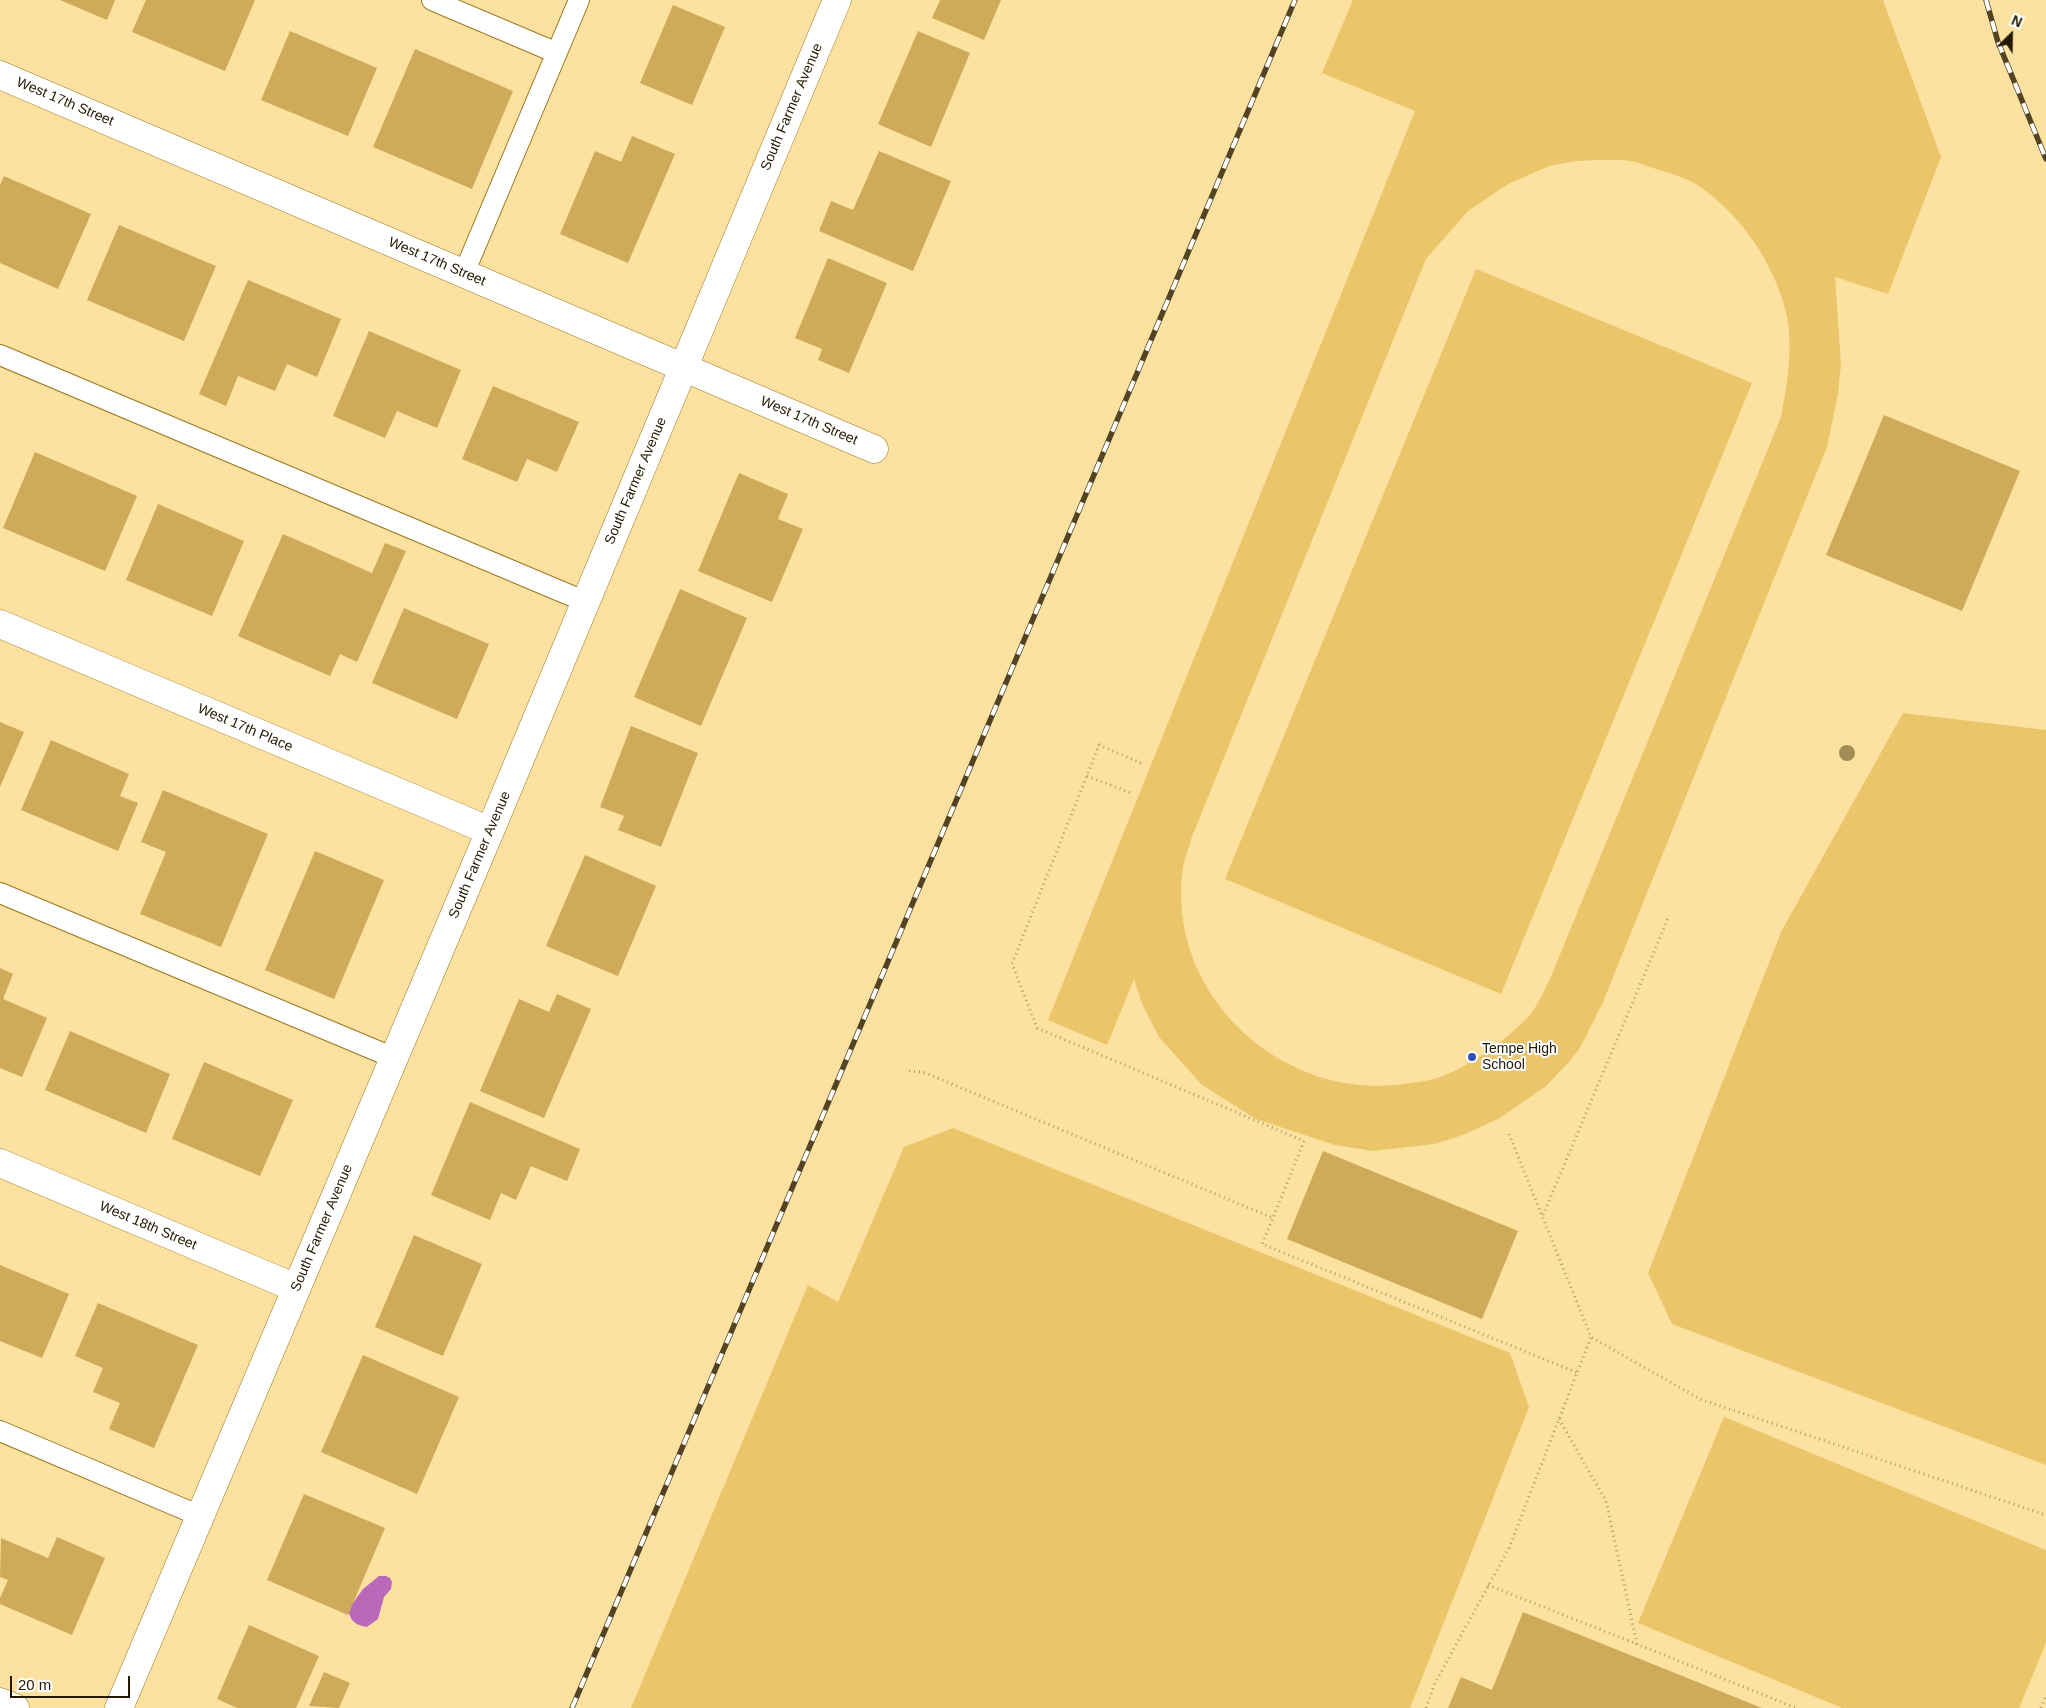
<!DOCTYPE html>
<style>
body{margin:0}
#map{position:relative;width:2046px;height:1708px;overflow:hidden;background:#fde1a0;font-family:Helvetica,sans-serif}
canvas{display:block}
.north{position:absolute;left:1986px;top:10px;width:50px;height:50px;-webkit-text-stroke:4px #fff;paint-order:stroke;rotate:23deg;font-size:14px;font-weight:700;line-height:20px;text-align:center;color:#231900}
.north::after{content:'';display:block;margin:auto;width:18px;height:22px;background:#231900;clip-path:polygon(50% 0,100% 100%,50% 72%,0 100%)}
.scale{position:absolute;left:10px;top:1676px;width:120px;height:22px;box-sizing:border-box;border:2px solid #231900;border-top:0;padding-left:6px;font-size:15px;line-height:18px;white-space:nowrap;color:#231900;-webkit-text-stroke:4px #fff;paint-order:stroke}
</style>
<div id="map">
<canvas width="2046" height="1708"></canvas>
<div class="north">N</div>
<div class="scale">20 m</div>
</div>
<script>
const context = document.querySelector('canvas').getContext('2d');
context.lineJoin = 'round';
function fillPath(path, color) { context.fillStyle = color; context.fill(path, 'evenodd'); }
function stroke(path, color, width, dash) { context.strokeStyle = color; context.lineWidth = width; context.lineCap = dash ? 'butt' : 'round'; context.setLineDash(dash || []); context.stroke(path); }
function write(font, color, halo, rows, align = 'center') {
  context.font = font + ' Helvetica,sans-serif'; context.lineWidth = 4; context.setLineDash([]); context.textBaseline = 'middle'; context.strokeStyle = halo; context.fillStyle = color; for (const [text, x, y, turn = 0] of rows) {
    context.save(); context.translate(x, y); context.rotate((+turn || 0) * Math.PI / 180); context.textAlign = isNaN(turn) ? turn : align; if (halo) context.strokeText(text, 0, 0); context.fillText(text, 0, 0); context.restore();
  }
}
const green = new Path2D(`
 M1353 0H1883L1941 157 1888 294 1835 277 1841 365 1838 394 1827 447 1603 1002 1580 1048 1568 1063 1546 1086 1500 1118 1463 1135 1434 1144 1373 1151 1335 1145 1256 1119 1202 1085 1159 1037 1142 1004 1134 979 1107 1045 1048 1020 1415 111 1322 73ZM1597 160C1609 160 1620 159 1631 161 1639 162 1646 166 1653 168 1669 173 1685 177 1699 186 1741 215 1774 263 1786 312 1794 345 1787 385 1781 417L1550 979C1543 992 1537 1008 1527 1018 1505 1041 1473 1064 1443 1076 1431 1081 1416 1082 1403 1084 1280 1101 1165 993 1183 868 1184 859 1189 849 1191 839L1426 259 1468 211 1508 184 1549 166 1576 161Z
 M1476 269 1752 383 1501 994 1225 879Z
 M1903 713 2046 730V1465L1672 1324 1648 1273 1781 932Z
 M953 1128 1510 1353 1529 1407 1410 1708H631L808 1285 838 1302 904 1147Z
 M1724 1417 2046 1550V1643L2019 1708H1842L1638 1623Z`);
const water = new Path2D(`
 M379 1576H386L390 1578 392 1582 391 1589 384 1597 378 1619 367 1627C356 1625 351 1622 348 1610L363 1589Z`);
const building = new Path2D(`
 M60 0H115L107 20Z
 M146 0H255L225 71 132 32Z
 M940 0H1001L984 40 932 18Z
 M673 5 725 27 692 105 640 83Z
 M290 31 377 68 348 136 261 100Z
 M918 31 970 53 931 147 878 124Z
 M415 49 513 91 472 189 373 147Z
 M632 136 675 154 628 263 560 234 595 151 621 162Z
 M879 151 951 181 913 271 819 231 831 201 853 210Z
 M4 176 91 214 58 289 0 263V185Z
 M119 225 216 266 184 341 87 300Z
 M828 258 887 283 849 373 818 360 822 349 795 338Z
 M248 280 341 319 317 377 287 364 275 391 238 376 226 406 199 394Z
 M369 331 461 370 437 428 397 411 385 438 333 416Z
 M493 386 579 422 557 472 527 459 517 482 462 459Z
 M1884 415 2020 471 1962 611 1826 555Z
 M35 452 137 496 105 571 3 528Z
 M739 473 788 494 778 519 803 529 772 602 698 571Z
 M158 504 244 541 212 616 126 580Z
 M283 534 372 573 385 543 406 551 357 662 340 654 330 676 238 636Z
 M680 589 747 618 701 726 634 697Z
 M404 608 489 644 457 719 372 683Z
 M0 722 24 732 0 787Z
 M631 726 698 753 661 847 618 830 624 816 600 807Z
 M51 740 129 774 120 796 138 803 118 851 21 810Z
 M163 790 268 834 221 947 140 914 166 852 141 842Z
 M315 851 384 880 334 999 265 970Z
 M585 855 656 886 618 976 546 946Z
 M0 968 13 974 3 999 47 1018 22 1077 0 1068Z
 M557 994 591 1009 544 1118 480 1091 519 999 549 1012Z
 M70 1031 170 1074 146 1133 45 1090Z
 M204 1062 293 1100 260 1176 172 1139Z
 M470 1102 580 1149 567 1181 531 1166 516 1200 501 1193 490 1220 431 1195Z
 M1323 1151 1518 1231 1482 1319 1287 1239Z
 M414 1235 482 1264 443 1356 375 1327Z
 M0 1265 69 1294 42 1358 0 1341Z
 M98 1303 198 1345 154 1448 109 1429 120 1403 93 1392 103 1368 75 1356Z
 M363 1355 459 1397 417 1494 321 1452Z
 M304 1494 385 1528 348 1615 267 1580Z
 M57 1537 105 1558 72 1635 0 1604V1598L8 1580 0 1577 1 1538 48 1558Z
 M1523 1612 1762 1708H1448L1461 1677 1492 1690Z
 M249 1625 319 1656 296 1708H237L217 1699Z
 M324 1672 350 1683 339 1708 309 1706Z`);
const path = new Path2D(`
 M1141 763 1099 745 1012 964 1037 1028 1304 1141 1273 1218
 M1087 776 1131 793
 M909 1071 923 1072 1273 1218 1262 1244 1578 1373
 M1509 1134 1591 1337 1700 1399 2046 1515
 M1543 1215 1669 916
 M1559 1419 1606 1501 1637 1644 1796 1708
 M1488 1585 1637 1644
 M1426 1708 1435 1683 1509 1548 1591 1337
 M2041 1708 2046 1696`);
const lane = new Path2D(`
 M432 0 557 53
 M464 273 579 0
 M0 355 586 602
 M0 893 394 1058
 M0 1431 200 1516`);
const street = new Path2D(`
 M0 75 874 449
 M0 624 490 831
 M0 1163 296 1288
 M0 1702 15 1708
 M119 1708 490 831 837 0`);
const rail = new Path2D(`
 M1986 0 1998 42 2046 159
 M572 1708 1295 0`);
const trees = [
 [1847,753]
];
const markers = [
 [1472,1057,5,"#304fc0"]
];
const streetNames = [
 ["West 17th Street",65,102,23],
 ["South Farmer Avenue",792,107,-67],
 ["West 17th Street",437,262,23],
 ["West 17th Street",809,421,23],
 ["South Farmer Avenue",636,481,-67],
 ["West 17th Place",245,728,23],
 ["South Farmer Avenue",480,855,-67],
 ["West 18th Street",148,1226,23],
 ["South Farmer Avenue",322,1228,-67]
];
const poiNames = [
 ["Tempe High",1482,1049],
 ["School",1482,1065]
];
fillPath(green, '#ebc56a');
fillPath(water, '#ba68ba');
fillPath(building, '#ceab58');
stroke(lane, '#99781e', 22);
stroke(street, '#99781e', 29);
stroke(path, '#b19b68', 3, [1, 4]);
stroke(lane, '#fff', 20);
stroke(street, '#fff', 28);
stroke(rail, '#524422', 5.5);
stroke(rail, '#fff', 4, [11]);
context.fillStyle = '#a48d54';
for (const [x, y] of trees) { context.beginPath(); context.arc(x, y, 8, 0, 2 * Math.PI); context.fill(); }
for (const [x, y, r, color] of markers) { const dot = new Path2D(); dot.arc(x, y, r, 0, 2 * Math.PI); context.fillStyle = color; context.fill(dot); stroke(dot, '#fff', 2); }
write('14px', '#231900', '#fff', streetNames);
write('14px', '#231900', '#fff', poiNames, 'left');
</script>
